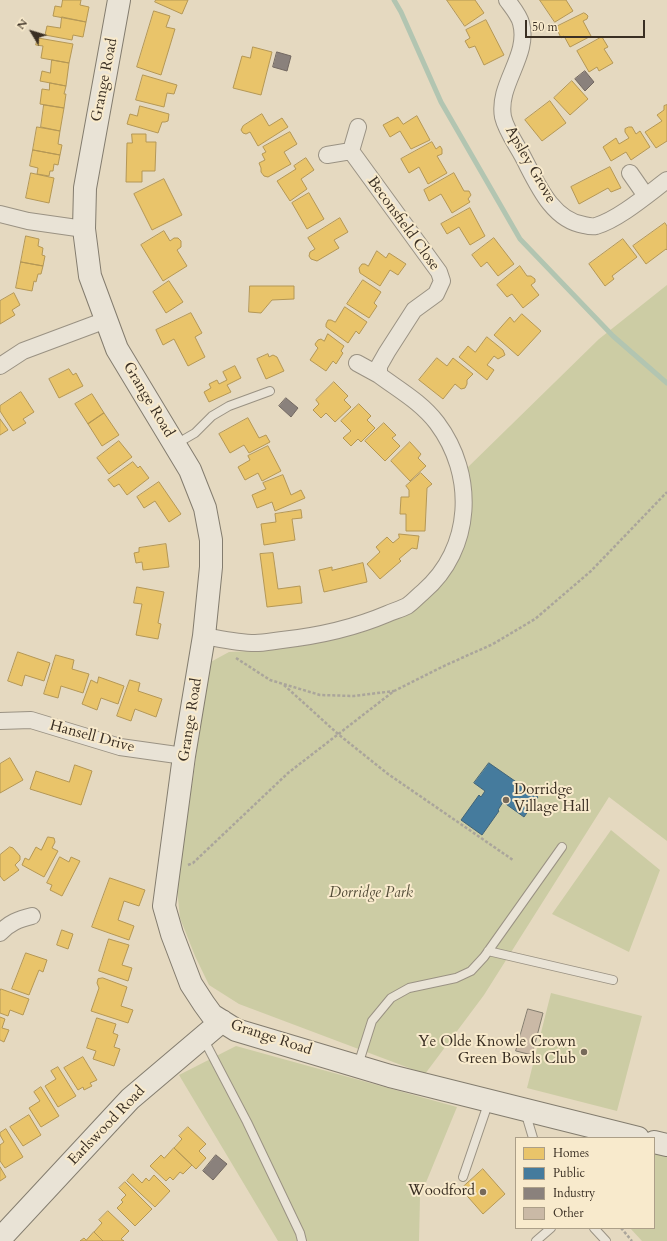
<!DOCTYPE html>
<style>
body{margin:0}
#map{position:relative;width:667px;height:1241px;overflow:hidden;background:#e5d9c0;font-family:Cardo,serif}
canvas{display:block}
.legend{position:absolute;left:515px;top:1137px;width:140px;height:92px;box-sizing:border-box;background:#f8eacc;border:1px solid #ac9f88;margin:0;padding:5px 7px;list-style:none;font-size:12px;color:#3a2f23}
.legend li{display:flex;align-items:center;gap:8px;height:20px}
.legend b{width:20px;border:1px solid #ac9f88}
.north{position:absolute;left:12px;top:12px;width:40px;height:40px;-webkit-text-stroke:3px #f8eacc;paint-order:stroke;rotate:308deg;font-size:11px;font-weight:700;line-height:16px;text-align:center;color:#3a2f23}
.north::after{content:'';display:block;margin:auto;width:14px;height:18px;background:#3a2f23;clip-path:polygon(50% 0,100% 100%,50% 72%,0 100%)}
.scale{position:absolute;left:525px;top:20px;width:120px;height:18px;box-sizing:border-box;border:2px solid #3a2f23;border-top:0;padding-left:5px;font-size:12px;line-height:14px;white-space:nowrap;color:#3a2f23;-webkit-text-stroke:3px #f8eacc;paint-order:stroke}
</style>
<div id="map">
<canvas width="667" height="1241"></canvas>
<ul class="legend">
<li><b style="height:11px;background:#e9c46a"></b>Homes</li>
<li><b style="height:11px;background:#457b9d"></b>Public</li>
<li><b style="height:11px;background:#8a817c"></b>Industry</li>
<li><b style="height:11px;background:#cab9a6"></b>Other</li>
</ul>
<div class="north">N</div>
<div class="scale">50 m</div>
</div>
<script>
const context = document.querySelector('canvas').getContext('2d');
context.lineJoin = 'round';
function fillPath(path, color) { context.fillStyle = color; context.fill(path, 'evenodd'); }
function stroke(path, color, width, dash) { context.strokeStyle = color; context.lineWidth = width; context.lineCap = dash ? 'butt' : 'round'; context.setLineDash(dash || []); context.stroke(path); }
function write(font, color, halo, rows, align = 'center') {
  context.font = font + ' Cardo,serif'; context.lineWidth = 4; context.setLineDash([]); context.textBaseline = 'middle'; context.strokeStyle = halo; context.fillStyle = color; for (const [text, x, y, turn = 0] of rows) {
    context.save(); context.translate(x, y); context.rotate((+turn || 0) * Math.PI / 180); context.textAlign = isNaN(turn) ? turn : align; if (halo) context.strokeText(text, 0, 0); context.fillText(text, 0, 0); context.restore();
  }
}
const green = new Path2D(`
 M667 285V841L609 797 484 995 425 1074 239 1004 209 985 195 956 180 918 177 888 195 764 207 664 229 652 249 651 329 640 445 580 462 551 470 523V499L465 470 599 339Z
 M611 830 660 870 629 952 552 914Z
 M551 993 642 1016 617 1111 527 1088Z
 M236 1046 457 1107 420 1197 419 1241H278L179 1075Z
 M654 1152 667 1154V1241H642L630 1228H654Z`);
const homes = new Path2D(`
 M63 0H81L80 5 89 7 86 22 53 16 55 6 61 7Z
 M156 0H188L182 14 155 2Z
 M447 0H475L484 13 465 26Z
 M540 0H566L573 11 555 22Z
 M154 11 170 16 166 27 175 29 161 75 137 67Z
 M584 13 586 14 588 16 587 19 583 21 591 36 570 47 564 36 561 38 556 27Z
 M62 17 86 22 83 37 73 35 72 40 45 35 47 26 60 28Z
 M486 20 504 55 484 65 475 46 469 48 465 41 470 38 466 30Z
 M602 37 608 47 604 49 613 63 599 71 597 67 589 72 577 51Z
 M38 38 73 44 69 63 41 58 43 46 36 45Z
 M253 47 272 52 261 95 233 88 242 56 250 58Z
 M52 60 69 63 66 86 40 81 42 71 50 73Z
 M143 75 177 85 174 94 167 93 164 107 136 100Z
 M572 81 588 99 570 115 554 98Z
 M50 83 66 86 64 94H66L64 108 40 104 42 89 49 90Z
 M550 101 566 123 542 141 525 120Z
 M44 105 64 108 60 131 41 127Z
 M667 105V141L656 148 645 132 662 121 657 115 664 110V106Z
 M140 106 169 114 168 121 165 122H162L158 133 127 124 130 114 137 116Z
 M262 114 269 126 282 118 288 127 258 146 250 132 246 134 243 133 241 130 243 126Z
 M417 116 430 140 411 149 400 131 390 137 383 125 398 117 403 124Z
 M37 127 60 131 58 144 62 145 60 155 33 150Z
 M629 127H632L636 134 640 131 650 147 631 160 626 152 611 161 603 147 616 138 619 144 629 138 625 132V129Z
 M290 132 297 144 284 152 291 164 268 177 264 176 261 172V168L259 163 265 160 262 154 266 152 263 147Z
 M132 134H146V142H156L155 171H142V182H126L127 143H132Z
 M432 142 436 149 440 146 442 149V154L437 156 447 173 428 184 419 167 409 173 401 159Z
 M33 150 60 155 58 165 54 164 53 171H50L49 176 37 174 38 168 30 166Z
 M306 158 314 170 301 179 307 189 290 201 277 181 296 169 294 166Z
 M610 167 621 188 611 192 608 188 579 204 571 187Z
 M31 173 54 178 49 203 26 198Z
 M454 173 464 191H469L471 195 468 199 470 202 452 213 441 194 429 201 424 190Z
 M164 179 182 215 152 230 134 194Z
 M309 193 324 219 307 229 292 203Z
 M470 208 485 236 470 245 459 227 447 234 441 224Z
 M340 218 348 232 334 240 339 248 317 261 311 259 309 256 310 252 315 249 308 238Z
 M665 223 667 226V250L666 249 646 264 633 246Z
 M164 231 170 241 174 238H178L181 241V247L177 250 187 266 163 281 141 245Z
 M26 236 39 239 38 246 43 248 42 255 45 256 43 266 21 262Z
 M494 238 514 264 498 276 487 262 481 267 472 255Z
 M623 239 637 257 612 276 614 279 605 286 589 264Z
 M377 251 386 258 389 253 406 264 398 275 390 270 380 286 360 273 359 268 362 264H365L368 266Z
 M21 262 43 266 41 274H38L36 282 34 281 32 291 16 288Z
 M520 266 527 276H531L535 279V282L531 285 539 295 523 308 512 294 507 297 497 285Z
 M363 280 381 292 374 303 377 306 369 318 347 304Z
 M169 281 183 302 166 313 153 292Z
 M250 286H294V299L272 300 261 313 249 312Z
 M14 293 20 305 12 310 15 315 0 324V301Z
 M345 307 367 322 359 334 356 331 348 343 326 327V324L328 320H331L335 322Z
 M191 313 202 333 195 337 205 357 188 366 174 339 163 345 156 330Z
 M522 314 541 331 518 356 494 335 510 317 514 322Z
 M328 334 344 346 341 351 343 353 336 364 333 361 326 371 310 360 318 348 316 346 315 344 318 340 321 339 324 341Z
 M487 337 503 350 505 355 498 359 494 356 487 365 494 370 487 380 459 357 468 346 475 352Z
 M268 354 269 357 273 355 277 357 284 371 266 379 257 359Z
 M437 358 447 366 453 358 473 374 467 380V384L465 388 461 389 455 384 443 399 419 380Z
 M235 366 241 378 227 385 231 392 209 402 204 392 211 388 209 384 217 380 219 384 227 380 223 372Z
 M69 369 73 375 76 373 83 386 59 398 49 379Z
 M334 382 348 396 344 400 351 407 335 422 326 413 321 418 313 410 319 404 316 400Z
 M21 392 34 412 23 419 26 423 13 431 0 411V406Z
 M92 394 104 413 88 424 75 404Z
 M359 404 371 416 367 420 375 428 361 442 358 439 351 446 343 438 351 431 341 421Z
 M104 413 119 435 102 446 88 424Z
 M248 418 259 438 266 435 270 442 249 453 244 445 230 453 219 434Z
 M0 419 8 430 0 435Z
 M384 423 396 435 392 438 400 446 385 461 365 441Z
 M119 441 132 457 109 474 97 458Z
 M410 442 421 454 418 458 426 466 410 481 391 461Z
 M268 446 281 471 262 481 258 473 245 480 238 467 250 460 248 456Z
 M133 462 138 468 140 466 149 478 127 495 119 484 114 487 108 480Z
 M421 473 432 484 427 488 425 531H406V514H400L401 497H409V490L406 486Z
 M283 475 291 495 301 490 305 498 275 511 272 502 257 508 252 495 266 489 263 483Z
 M159 482 181 514 169 522 155 501 144 508 137 497Z
 M301 510 302 518 292 519 295 540 264 545 261 524 276 522 275 514Z
 M399 534 419 536 417 549 412 548 399 559 401 561 380 579 367 564 380 552 376 547 387 537 393 543 399 538Z
 M166 544 169 567 143 570 142 562 136 563 134 553 139 552V548Z
 M273 553 278 589 300 586 302 603 267 607 260 554Z
 M363 563 367 582 324 592 319 570 332 567V570Z
 M137 587 164 592 158 623 161 624 158 639 136 635 142 604 134 603Z
 M18 652 50 663 44 681 25 675 22 686 8 681Z
 M56 655 74 660 72 669 89 674 83 693 61 686 58 698 44 694Z
 M99 677 124 686 118 704 101 698 97 710 82 704 91 680 97 683Z
 M130 680 140 683 138 691 162 699 156 717 135 709 131 721 117 716Z
 M10 758 23 780 0 793V764Z
 M75 765 92 771 81 805 30 789 36 771 69 782Z
 M48 837 54 838 55 842 52 848 58 851 44 877 22 865 25 858 29 860 36 847 41 850Z
 M10 847 13 848 20 856V860L15 865 19 870 4 881 0 876V855Z
 M60 857 69 862 71 857 80 861 62 896 50 890 52 885 47 883Z
 M110 878 145 890 139 906 124 901 118 920 134 926 129 940 92 927Z
 M62 930 73 934 68 949 57 945Z
 M109 939 129 945 122 965 132 968 128 981 99 971Z
 M26 953 47 960 43 972 39 970 29 995 12 989Z
 M103 978 127 987 121 1006 133 1010 128 1023 91 1011 99 988 97 983 98 979Z
 M1 989 29 999 23 1015 10 1010 8 1016 0 1013V992Z
 M0 1017 5 1019 2 1028 9 1030 4 1042 0 1040Z
 M97 1018 116 1024 113 1033 118 1035 114 1047 120 1049 114 1066 93 1059 96 1051 87 1048Z
 M83 1057 97 1080 90 1083 92 1086 84 1090 83 1087 78 1090 64 1068Z
 M58 1067 76 1096 58 1107 45 1086 56 1079 51 1071Z
 M41 1087 59 1116 41 1127 29 1108 40 1101 34 1092Z
 M29 1115 41 1135 23 1146 10 1127Z
 M188 1127 206 1144 199 1151 206 1158 196 1169 174 1148 182 1139 179 1136Z
 M6 1129 23 1157 5 1168 0 1161V1145L4 1142 0 1135V1133Z
 M174 1148 192 1165 183 1174 180 1172 173 1180 170 1177 166 1181 150 1166 161 1155 164 1158Z
 M0 1167 6 1177 0 1181Z
 M483 1169 505 1194 483 1214 461 1189Z
 M133 1174 142 1183 146 1178 149 1181 154 1175 170 1191 155 1207 127 1181Z
 M125 1182 152 1209 135 1226 117 1208 123 1202 121 1200 126 1195 119 1188Z
 M108 1211 129 1231 121 1239 124 1241H103L94 1232 102 1223 99 1220Z
 M94 1232 103 1241H80L84 1238 86 1240Z`);
const public = new Path2D(`
 M489 763 538 797 524 817 503 802 498 810 499 811 482 835 461 820 479 795 481 797 485 791 474 783Z`);
const industry = new Path2D(`
 M277 52 291 56 287 71 273 67Z
 M585 71 594 82 585 91 575 79Z
 M286 398 298 408 291 417 279 406Z
 M216 1155 227 1164 213 1180 203 1171Z`);
const stream = new Path2D(`
 M394 0 401 12 441 102 520 239 613 336 667 383`);
const building = new Path2D(`
 M528 1009 543 1013 532 1055 516 1051Z`);
const path = new Path2D(`
 M236 658 270 680 320 695 354 696 394 691
 M284 685 338 734 388 774 513 860
 M188 865 193 863 288 773 394 691 446 665 493 644 535 619 591 571 667 492
 M621 1228 632 1241`);
const lane = new Path2D(`
 M176 444 195 433 212 416 229 406 270 391
 M488 951 613 980
 M203 1038 247 1122 300 1233 302 1241
 M358 1065 372 1021 391 998 409 988 456 978 471 971 484 957 562 847
 M527 1111V1118L533 1138
 M463 1177 489 1101
 M594 1228 606 1241
 M536 1241 551 1228`);
const street = new Path2D(`
 M507 0C512 7 519 15 521 23 530 56 497 84 503 117 506 130 516 144 522 155 536 181 551 220 584 225 588 226 592 227 596 226 619 219 647 195 667 180
 M327 155 351 151 358 127
 M630 173 646 196
 M0 214 28 221 84 229
 M357 363 379 375
 M0 366 23 351 106 320
 M204 636C221 639 238 643 255 643 264 643 273 641 282 640 318 636 354 628 387 614 394 611 401 609 407 606 413 602 418 596 423 592 473 549 476 475 437 423 421 402 399 390 379 375V366L387 352 414 310 436 294 442 281 439 272 351 151
 M0 721 31 720 120 747 184 756
 M0 933C9 923 19 919 32 916`);
const secondary = new Path2D(`
 M119 0 85 188 84 229 90 276 117 349 190 470 205 508 211 540V567L204 636 184 756 164 906 172 934 191 984 204 1004 212 1015 236 1030 390 1076 638 1138
 M654 1142 667 1145
 M0 1239 130 1099 222 1021`);
const markers = [
 [506,800,4,"#766a5a"],
 [584,1052,4,"#766a5a"],
 [483,1192,4,"#766a5a"]
];
const streetNames = [
 ["Grange Road",105,80,-79],
 ["Apsley Grove",530,165,60],
 ["Beconsfield Close",403,224,54],
 ["Grange Road",148,400,59],
 ["Grange Road",191,720,-81],
 ["Hansell Drive",92,737,15],
 ["Grange Road",271,1038,18],
 ["Earlswood Road",107,1126,-46]
];
const poiNames = [
 ["Dorridge",514,791,"left"],
 ["Village Hall",514,808,"left"],
 ["Ye Olde Knowle Crown",576,1043],
 ["Green Bowls Club",576,1060],
 ["Woodford",475,1192]
];
const parkNames = [
 ["Dorridge Park",371,894]
];
fillPath(green, '#cccca4');
fillPath(homes, '#e9c46a');
stroke(homes, '#b49755', 1);
fillPath(public, '#457b9d');
stroke(public, '#426478', 1);
fillPath(industry, '#8a817c');
stroke(industry, '#726861', 1);
stroke(stream, '#b2c5b1', 5);
fillPath(building, '#cab9a6');
stroke(building, '#837c6e', 1);
stroke(lane, '#9a9283', 10);
stroke(street, '#9a9283', 18);
stroke(secondary, '#837c6e', 24);
stroke(path, '#aaa59b', 2.5, [3, 2]);
stroke(lane, '#e9e3d6', 8);
stroke(street, '#e9e3d6', 16);
stroke(secondary, '#e9e3d6', 22);
for (const [x, y, r, color] of markers) { const dot = new Path2D(); dot.arc(x, y, r, 0, 2 * Math.PI); context.fillStyle = color; context.fill(dot); stroke(dot, '#f8eacc', 1.5); }
write('15px', '#3a2f23', '#f8eacc', streetNames);
write('15px', '#3a2f23', '#f8eacc', poiNames, 'right');
write('italic 15px', '#534c38', '#f8eacc', parkNames);
</script>
